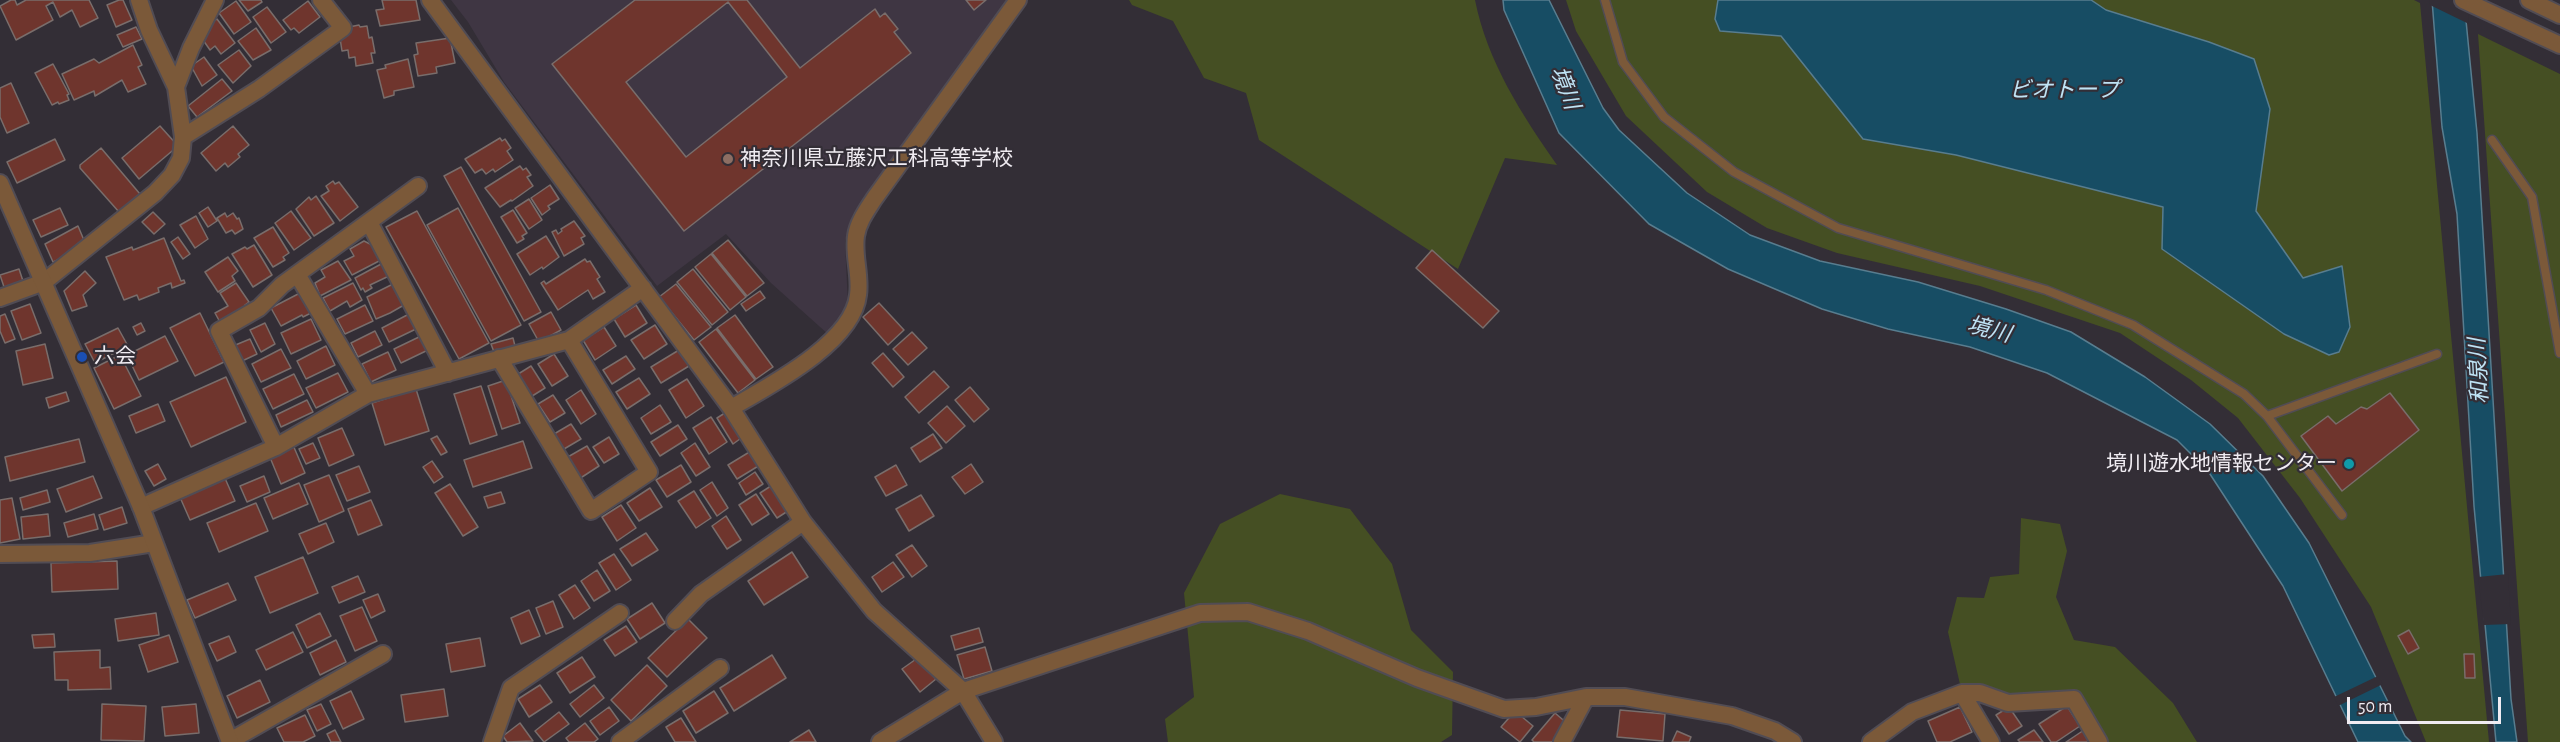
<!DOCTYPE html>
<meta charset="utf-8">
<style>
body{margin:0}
#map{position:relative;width:2560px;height:742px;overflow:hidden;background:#332e36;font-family:"Alegreya Sans",sans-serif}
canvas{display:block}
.scale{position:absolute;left:2347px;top:697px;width:154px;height:27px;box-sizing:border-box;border:3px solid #f0ecf2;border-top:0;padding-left:8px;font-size:18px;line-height:21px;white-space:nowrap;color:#f0ecf2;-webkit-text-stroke:4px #332e36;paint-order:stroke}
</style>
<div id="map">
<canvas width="2560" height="742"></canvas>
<div class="scale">50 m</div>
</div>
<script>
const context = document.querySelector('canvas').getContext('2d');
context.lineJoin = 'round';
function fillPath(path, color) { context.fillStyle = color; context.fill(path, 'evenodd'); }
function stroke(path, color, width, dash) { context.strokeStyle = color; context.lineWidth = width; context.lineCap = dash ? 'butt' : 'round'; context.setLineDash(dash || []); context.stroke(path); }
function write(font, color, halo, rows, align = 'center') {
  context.font = font + ' "Alegreya Sans","Noto Sans JP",sans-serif'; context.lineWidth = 4.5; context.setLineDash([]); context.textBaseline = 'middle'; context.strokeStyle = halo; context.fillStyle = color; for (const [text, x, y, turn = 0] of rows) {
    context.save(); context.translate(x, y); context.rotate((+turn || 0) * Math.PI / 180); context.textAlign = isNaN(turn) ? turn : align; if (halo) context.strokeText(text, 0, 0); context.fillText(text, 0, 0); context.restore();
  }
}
const built = new Path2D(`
 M451 0H1007L853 214 845 241 848 305 829 335 771 283 726 234 657 286 504 82 468 22Z`);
const green = new Path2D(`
 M1129 0H1475C1487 61 1522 115 1557 165L1505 158 1458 269 1259 140 1246 93 1204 78 1173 21 1132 5Z
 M1566 0H2414L2420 3 2489 742H2426L2371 607 2300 498 2238 418 2191 380 2120 333 1980 286 1837 253 1767 228 1707 192 1626 116 1576 31Z
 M2478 34 2560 74V742H2528Z
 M1280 494 1350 509 1392 564 1411 630 1453 672 1452 735 1441 742H1168L1165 719 1194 697 1184 593 1220 524Z
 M2021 518 2060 524 2067 551 2056 597 2074 640 2115 647 2173 703 2197 742H2099L2074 699 1962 693 1948 632 1957 597 1984 598 1990 577 2019 574Z`);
const water = new Path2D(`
 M1503 0H1549L1603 108 1619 130 1687 193 1750 235 1820 261 1918 282 2006 309 2071 332 2145 377 2210 424 2263 476 2309 543 2405 736 2411 742H2358L2283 586 2208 471 2177 440 2047 373 1970 347 1888 329 1822 309 1728 269 1649 224 1559 133 1504 10Z
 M1718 0H2091L2106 10 2209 42 2254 59 2270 109 2256 211 2303 278 2342 266 2350 327 2339 352 2329 355 2284 334 2162 249 2163 207 1956 155 1863 139 1781 36 1720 31 1715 19Z
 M2432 0H2464L2477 133 2511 699 2517 742H2496L2474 506 2457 214 2442 127Z`);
const pier = new Path2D(`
 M2429 0H2467L2469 24 2430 5Z
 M2508 574 2511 624 2484 625 2478 577Z
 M2378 676 2383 684 2338 706 2334 697Z`);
const building = new Path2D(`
 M11 0H15L17 5 26 0H89L98 18 80 27 72 10 60 17 53 2 46 6 53 20 16 40 0 6Z
 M119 0H123L132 20 116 27 107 5Z
 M239 0H261L262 2 248 11Z
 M382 0H416L420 20 380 26 376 10 384 9Z
 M635 0H747L800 68 875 9 880 17 885 13 898 29 894 32 911 53 684 231 552 64ZM728 2 787 77 686 157 626 82Z
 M966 0H986L974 10Z
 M236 1 251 22 234 34 219 13Z
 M308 1 320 17 299 33 294 28 291 30 283 20Z
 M267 7 286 32 271 43 253 17Z
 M217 19 235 43 221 54 215 46 210 50 201 37 210 30 207 26Z
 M359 25 360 27 367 26 369 38 372 37 375 53H371L373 63 356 66 355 57 349 58 348 50 342 51 340 38 345 37 344 28Z
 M136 27 142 39 123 47 117 35Z
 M256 28 271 50 253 60 238 41Z
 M450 38 455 63 436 67 437 73 418 76 414 55 418 54 416 43Z
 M133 45 142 65 138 67 146 84 128 92 122 80 95 96 94 91 74 100 62 74 94 59 99 63Z
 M239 50 251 66 233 83 218 65Z
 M204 57 217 75 202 86 191 66Z
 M408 59 414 87 394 91V95L384 98 377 70 386 68 385 65Z
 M53 64 69 94 67 95 69 100 59 104 58 102 52 105 35 73Z
 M222 79 232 91 197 117 188 106Z
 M11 83 29 123 7 133 0 117V88Z
 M160 126 178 146 139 179 122 158Z
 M233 126 249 145 238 154 240 157 228 167 225 163 216 171 201 153Z
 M500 138 502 141 505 139 511 148 507 151 513 160 495 172 493 169 486 174 482 169 475 173 465 159Z
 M55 139 65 160 17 183 7 162Z
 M101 148 140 194 119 212 80 168V165Z
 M520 166 523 170 526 168 531 175 527 177 533 186 512 201 511 200 500 207 485 188Z
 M461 167 541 312 524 321 444 176Z
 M333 181 335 184 339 182 358 207 340 221 321 196 329 191 326 186Z
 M550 185 559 199 548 206 550 209 542 215 531 198Z
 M316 196 334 223 314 236 296 209 309 197 311 200Z
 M529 199 542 220 529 229 515 208Z
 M208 207 217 221 208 227 199 213Z
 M60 208 68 225 41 237 33 220Z
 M458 208 521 325 491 341 427 225Z
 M513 210 527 233 522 236 524 239 517 243 501 217Z
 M291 211 311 238 294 250 275 223Z
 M417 211 489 343 459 359 386 227Z
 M153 212 165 224 154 234 142 222Z
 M225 213 227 217 233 213 237 219 239 218 243 229 235 234 232 230 226 233 217 218Z
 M196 216 208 239 195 248 180 225Z
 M574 221 585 236 581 238 584 244 564 256 552 232 556 230 558 234 562 231 561 229Z
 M78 226 86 245 79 251 53 262 45 244Z
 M273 227 289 253 283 257 285 260 273 267 254 238Z
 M546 236 559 257 543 269 542 267 530 275 517 254Z
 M178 237 190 254 183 259 171 242Z
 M164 238 181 281 184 280 185 283 172 288 171 283 158 288 159 292 139 300 137 295 124 300 106 257 132 247 133 250Z
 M728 240 764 283 747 296 712 253Z
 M364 241 374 246 381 260 352 275 344 261 354 256 350 249Z
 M254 245 272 275 253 287 232 254 245 247 247 249Z
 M1432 250 1499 311 1483 328 1416 268Z
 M711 254 746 297 730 310 695 267Z
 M228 257 238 271 232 276 235 281 218 292 205 272Z
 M585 259 587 262 590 261 600 277 597 279 605 292 593 299 588 290 558 310 541 283 544 281 546 284Z
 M338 261 351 280 320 296 315 283 325 277 321 270Z
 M383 263 389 276 370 285 372 288 365 292 363 288 361 290 355 278Z
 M19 269 25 287 6 293 0 275Z
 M693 269 728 312 712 325 677 282Z
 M85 271 96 283 83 295 87 306 72 311 64 291Z
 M236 283 249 302 245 305 247 308 221 324 215 313 228 306 220 293Z
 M353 283 362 300 350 307 347 301 330 311 323 298Z
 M393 284 404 305 390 313 376 319 367 297Z
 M676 284 711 327 694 340 659 297Z
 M760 291 765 298 746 311 741 304Z
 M300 293 311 313 303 317 302 315 281 326 271 308Z
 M879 303 904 330 888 345 863 317Z
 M30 304 41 333 22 340 11 311Z
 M365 305 373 321 345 334 337 319Z
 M636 305 647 323 625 337 614 319Z
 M551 312 561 330 539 342 529 324Z
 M200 313 224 362 195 376 170 328Z
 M411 313 418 328 389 342 382 328Z
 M5 314 15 339 5 343 0 331V316Z
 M735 315 773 367 756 379 717 328Z
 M311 319 321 340 291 354 281 333Z
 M141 323 145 331 137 335 133 327Z
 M265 323 275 344 261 352 250 330Z
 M655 325 667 344 644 359 631 340Z
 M604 327 616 346 595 360 583 340Z
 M118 328 128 346 95 363 85 344Z
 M716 329 755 380 738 393 699 342Z
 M375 331 382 345 358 357 351 343Z
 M912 332 927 348 908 365 893 349Z
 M165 336 178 361 139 380 127 355Z
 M421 336 428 350 401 363 394 349Z
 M513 338 515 346 494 352 491 344Z
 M250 339 257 354 240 362 233 346Z
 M45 344 53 378 23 385 16 351Z
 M326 346 335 365 306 379 297 361Z
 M281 349 291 368 261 382 252 364Z
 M679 350 689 366 661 383 651 367Z
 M388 352 396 370 371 382 362 364Z
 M883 353 904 377 893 387 872 363Z
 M554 354 568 376 552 386 538 364Z
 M120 355 141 396 114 409 94 368Z
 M626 356 635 369 612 384 603 370Z
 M531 366 545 388 529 398 515 376Z
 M934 371 949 387 919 413 905 397Z
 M338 373 348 392 316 408 306 388Z
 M294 374 304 394 273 409 263 389Z
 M226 377 246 422 191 447 170 402Z
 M639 378 650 394 627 409 616 392Z
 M687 379 704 406 686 418 669 390Z
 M506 380 520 423 502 429 488 386Z
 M481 386 497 435 470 444 454 394Z
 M970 387 989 409 974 422 955 400Z
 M416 389 429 431 385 445 372 403Z
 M581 390 596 414 581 424 566 400Z
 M66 392 69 401 49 408 46 398Z
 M2390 393 2419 430 2342 491 2301 436 2328 416 2336 424 2361 407 2367 409Z
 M553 395 565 413 550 422 538 404Z
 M307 400 313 412 281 427 276 415Z
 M158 404 165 421 136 433 129 416Z
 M660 405 671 422 651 434 641 418Z
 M947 406 965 426 946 443 928 423Z
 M728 411 744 436 733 444 717 418Z
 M711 417 727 442 709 454 693 428Z
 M571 424 581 439 564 449 554 434Z
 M678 425 687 439 660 456 651 442Z
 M342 428 354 455 329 466 318 438Z
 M933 434 942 448 920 462 911 448Z
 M437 436 447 452 441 455 431 439Z
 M609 437 619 454 604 463 593 447Z
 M79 439 85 462 10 481 5 457Z
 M523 441 532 468 473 487 464 460Z
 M313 443 320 458 306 464 299 449Z
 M695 443 710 467 696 476 681 453Z
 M293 445 305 473 281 484 269 455Z
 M587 446 599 466 579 479 566 458Z
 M751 451 760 465 737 479 728 465Z
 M432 461 443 477 434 483 423 467Z
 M158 464 166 479 154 486 145 471Z
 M971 464 983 482 965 494 952 477Z
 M681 465 691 482 667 497 656 480Z
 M896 465 907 485 886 496 875 477Z
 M359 466 370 492 347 501 336 475Z
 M755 472 763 484 746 495 739 483Z
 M329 475 344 511 319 522 304 485Z
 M93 476 102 498 66 512 57 489Z
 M224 476 235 501 190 520 179 495Z
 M264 476 270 492 247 502 240 486Z
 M712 482 728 508 717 516 700 490Z
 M299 483 308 504 273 519 264 498Z
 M450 484 478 527 463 536 435 493Z
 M774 484 791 509 777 518 760 493Z
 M650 488 662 507 639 521 627 503Z
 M47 490 50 502 23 510 20 498Z
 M694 491 711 518 696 528 678 501Z
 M501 492 505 503 488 508 484 497Z
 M756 494 769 514 752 525 739 505Z
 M921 495 934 516 909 531 896 509Z
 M12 498 20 539 0 543V500Z
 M371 500 382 525 358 535 348 509Z
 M256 503 268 531 219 552 207 523Z
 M621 505 636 528 617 541 602 517Z
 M122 507 127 523 104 530 99 515Z
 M48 514 50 536 23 539 21 517Z
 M94 514 98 529 68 537 64 523Z
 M726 516 741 540 727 549 712 526Z
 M326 523 334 542 308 554 299 534Z
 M646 533 658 550 632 566 620 549Z
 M912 545 927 566 912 577 896 555Z
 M792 552 808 577 764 605 748 581Z
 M614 554 631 580 616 590 599 563Z
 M303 557 318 593 270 613 255 577Z
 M117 561 118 589 52 592 51 563Z
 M893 562 904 577 882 592 872 577Z
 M597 570 610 591 594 601 581 581Z
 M358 576 365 592 339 603 332 587Z
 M228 583 236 600 195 618 187 600Z
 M575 585 590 608 574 619 559 595Z
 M378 594 385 611 371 618 363 600Z
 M553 601 563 627 546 634 536 608Z
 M652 603 665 623 640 639 627 619Z
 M362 607 377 641 355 651 340 616Z
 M529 610 540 636 521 644 511 618Z
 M156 613 159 635 118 641 115 619Z
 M320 613 331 636 307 648 296 625Z
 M688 619 707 638 667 677 648 658Z
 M626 626 637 642 615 656 604 640Z
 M979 628 983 642 955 650 951 636Z
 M2409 630 2419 648 2408 654 2398 636Z
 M293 632 303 652 266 670 256 650Z
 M54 634 55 647 34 648 32 635Z
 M169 635 178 662 148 672 139 645Z
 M229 636 236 652 217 661 209 644Z
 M480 638 485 666 451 672 446 644Z
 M336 640 346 662 320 675 310 653Z
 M985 647 992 671 964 679 957 655Z
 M100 650V668L110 667 111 689 68 690V680H55L54 652Z
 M2464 654H2474L2475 678H2465Z
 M772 655 786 678 734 711 720 688Z
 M582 657 595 677 570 693 557 673Z
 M919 657 936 679 920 692 902 669Z
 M647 665 667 686 631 721 611 700Z
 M260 680 270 702 237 718 227 696Z
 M540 685 552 702 529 717 518 699Z
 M594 685 604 698 580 717 570 704Z
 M444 689 448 716 405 722 401 695Z
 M351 691 364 719 343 729 330 701Z
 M714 691 728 713 696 733 683 711Z
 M102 704 146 706 144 741 101 740Z
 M196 704 199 733 165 736 162 707Z
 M321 704 331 724 317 731 307 710Z
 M2067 706 2080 726 2056 742H2051L2039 724Z
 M609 707 619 721 600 735 590 721Z
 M1960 707 1972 732 1950 742H1937L1928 721Z
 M2009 707 2022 726 2009 734 1996 715Z
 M1620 710 1665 714 1663 741 1617 737Z
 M1515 711 1533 726 1520 742 1501 727Z
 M559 712 569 724 544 742 535 731Z
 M1555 713 1569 725 1555 742H1534L1532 740Z
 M305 715 315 736 303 742H284L277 728Z
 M681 718 696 742H675L666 727Z
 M520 723 533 741 507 742 503 736Z
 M585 723 598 739 594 742H569L566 738Z
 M335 730 341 742H331L327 734Z
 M809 730 816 742H790Z
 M2034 730 2043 742H2020L2018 740Z
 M2084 730 2092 742H2066Z
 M1677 731 1691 737 1689 742H1672Z`);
const service = new Path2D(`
 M1605 0 1623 62 1664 117 1734 172 1838 228 2046 290 2133 325 2244 394 2267 416 2342 515
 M2492 140 2532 197 2560 353
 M2267 416 2437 354`);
const minor = new Path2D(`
 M430 0 731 408 803 522 874 611 963 691 994 742
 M2529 0 2560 15
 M176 87 191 48 215 0
 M183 137 259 89 343 28 321 0
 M369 222 448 373
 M297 274 368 394
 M0 298 44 282 155 193 172 175 181 158 183 137 176 87 149 30 139 0
 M499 358 591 511 649 472 569 340
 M731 408C769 386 853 343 858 295 861 276 853 255 856 236 858 222 867 210 874 199L1018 0
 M276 447 219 331 259 308 282 285 418 186
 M141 507 276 447 368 394 569 340 643 288
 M0 554 90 553 154 543
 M675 621 701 594 803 522
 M1962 693H1980L2008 703 2074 699 2099 742
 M230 741 383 654
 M492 742 511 688 620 613
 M620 742 720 668
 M880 742 963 691 1200 613 1248 612 1308 631 1417 678 1504 709 1536 707 1586 697H1625L1732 716 1775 731 1793 742
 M1562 742 1586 697
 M1871 742 1912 712 1962 693 1991 742`);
const tertiary = new Path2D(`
 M2463 0 2560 45
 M0 183 141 507 230 742`);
const markers = [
 [728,159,6,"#8d6e63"],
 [82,357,6,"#1a4fb4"],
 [2349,464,6,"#0f9aa8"]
];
const poiNames = [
 ["神奈川県立藤沢工科高等学校",740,159],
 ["六会",94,357],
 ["境川遊水地情報センター",2337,464,"right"]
];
const waterNames = [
 ["境川",1565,88,69],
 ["ビオトープ",2064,90],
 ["境川",1989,330,14],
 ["和泉川",2479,371,-93]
];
fillPath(built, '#3f3643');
fillPath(green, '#454f23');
fillPath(water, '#174d64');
stroke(water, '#587d8f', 1.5);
fillPath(pier, '#332e36');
fillPath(building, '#6f352d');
stroke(building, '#796d6b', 1.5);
stroke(service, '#514c54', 11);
stroke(minor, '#514c54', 20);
stroke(tertiary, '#514c54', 20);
stroke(service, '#7b5939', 8);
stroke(minor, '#7b5939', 16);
stroke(tertiary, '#7b5939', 16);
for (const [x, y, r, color] of markers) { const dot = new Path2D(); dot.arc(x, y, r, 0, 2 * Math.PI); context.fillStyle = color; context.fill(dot); stroke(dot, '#332e36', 2); }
write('21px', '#f0ecf2', '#332e36', poiNames, 'left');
write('italic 22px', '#bfe3f5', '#332e36', waterNames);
</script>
